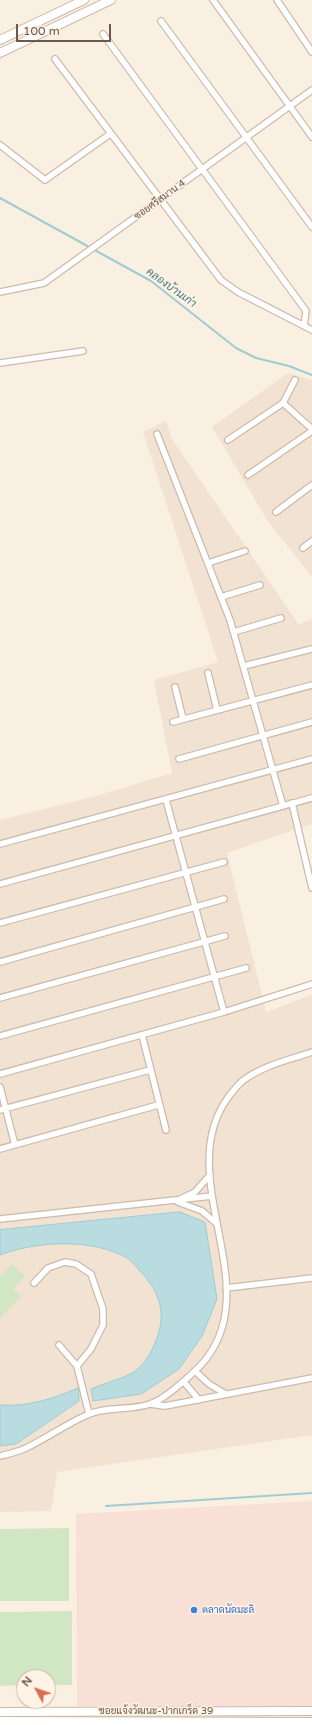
<!DOCTYPE html>
<meta charset="utf-8">
<style>
body{margin:0}
#map{position:relative;width:312px;height:1725px;overflow:hidden;background:#faf0e2;font-family:"Varela Round",sans-serif}
canvas{display:block}
.north{position:absolute;left:16px;top:1669px;width:40px;height:40px;box-sizing:border-box;background:#fdf4e7;border:1px solid #c4b5a9;border-radius:50%;rotate:310deg;font-size:11px;font-weight:700;line-height:16px;text-align:center;color:#6f574b}
.north::after{content:'';display:block;margin:auto;width:14px;height:18px;background:#da6d51;clip-path:polygon(50% 0,100% 100%,50% 72%,0 100%)}
.scale{position:absolute;left:16px;top:24px;width:95px;height:18px;box-sizing:border-box;border:2px solid #6f574b;border-top:0;padding-left:5px;font-size:12px;line-height:14px;white-space:nowrap;color:#6f574b;-webkit-text-stroke:3px #fdf4e7;paint-order:stroke}
</style>
<div id="map">
<canvas width="312" height="1725"></canvas>
<div class="north">N</div>
<div class="scale">100 m</div>
</div>
<script>
const context = document.querySelector('canvas').getContext('2d');
context.lineJoin = 'round';
function fillPath(path, color) { context.fillStyle = color; context.fill(path, 'evenodd'); }
function stroke(path, color, width, dash) { context.strokeStyle = color; context.lineWidth = width; context.lineCap = dash ? 'butt' : 'round'; context.setLineDash(dash || []); context.stroke(path); }
function write(font, color, halo, rows, align = 'center') {
  context.font = font + ' "Varela Round",Sarabun,sans-serif'; context.lineWidth = 3; context.setLineDash([]); context.textBaseline = 'middle'; context.strokeStyle = halo; context.fillStyle = color; for (const [text, x, y, turn = 0] of rows) {
    context.save(); context.translate(x, y); context.rotate((+turn || 0) * Math.PI / 180); context.textAlign = isNaN(turn) ? turn : align; if (halo) context.strokeText(text, 0, 0); context.fillText(text, 0, 0); context.restore();
  }
}
const residential = new Path2D(`
 M288 373 312 380V577L267 520 212 427Z
 M166 421 172 439 299 625 312 619V824L227 853 266 1012 312 995V1435L57 1472 51 1511 0 1512V820L96 796 172 773 154 680 218 662 143 432Z`);
const commercial = new Path2D(`
 M312 1501V1708L77 1706 76 1514Z`);
const green = new Path2D(`
 M12 1264 25 1276 13 1289 21 1296 0 1318V1277Z
 M69 1528V1601H0V1529Z
 M72 1611V1685H48V1677H24V1685L0 1686V1612Z`);
const water = new Path2D(`
 M180 1212 205 1222 217 1299 202 1336 179 1369 141 1394 93 1401 91 1389C105 1383 122 1379 134 1372 144 1365 151 1353 155 1343 167 1315 161 1293 140 1271 136 1267 132 1261 127 1258 92 1238 36 1241 0 1255V1230Z
 M78 1388 79 1401 16 1444 0 1446V1405C28 1407 52 1399 78 1388Z`);
const stream = new Path2D(`
 M0 198 151 281 236 348 256 358 289 366 312 375
 M106 1506 312 1493`);
const minor = new Path2D(`
 M213 0 312 137
 M277 0 312 52
 M161 21 312 227
 M103 34 301 304 306 311 304 326
 M55 59 221 280 238 292 312 330
 M0 145 45 180 110 134
 M0 292 44 283 312 90
 M0 363 83 351
 M283 403 312 429
 M157 434 230 620 283 806
 M228 440 283 403 295 380
 M248 475 312 431
 M276 512 312 485
 M303 548 312 541
 M208 563 245 551
 M221 597 260 585
 M234 632 281 618
 M244 666 312 649
 M208 673 217 710
 M175 687 183 719
 M173 722 312 685
 M179 759 312 722
 M166 800 224 1012
 M292 803 312 888
 M0 844 312 759
 M0 884 312 798
 M0 923 224 862
 M0 962 224 899
 M0 998 225 936
 M142 1035 166 1130
 M0 1036 246 968
 M0 1074 224 1012 312 984
 M0 1087 15 1145
 M0 1110 150 1070
 M0 1149 158 1105
 M180 1199 195 1192 210 1175
 M178 1202 202 1211 217 1224
 M0 1219 212 1196
 M34 1283 48 1268 65 1262 76 1264 91 1274 103 1309V1325L91 1349 77 1366
 M226 1288 312 1278
 M59 1345 77 1366 89 1414
 M195 1371 209 1384 226 1394
 M184 1382 199 1400
 M150 1404 165 1406 312 1378
 M0 1456C8 1454 18 1452 26 1448 47 1438 66 1424 87 1415 106 1406 130 1411 150 1404 164 1400 189 1377 200 1366 271 1291 171 1179 227 1099 232 1092 238 1084 245 1079 265 1065 289 1060 312 1052`);
const secondary = new Path2D(`
 M0 40 84 0
 M0 53 111 0
 M0 1712 312 1711
 M0 1721 312 1722`);
const markers = [
 [194,1610,4,"#3f7fe0"]
];
const streetNames = [
 ["ซอยศรีสมาน 4",160,200,-36],
 ["ซอยแจ้งวัฒนะ-ปากเกร็ด 39",156,1711]
];
const shopNames = [
 ["ตลาดนัดมะลิ",202,1610]
];
const waterNames = [
 ["คลองบ้านเก่า",171,288,36]
];
fillPath(residential, '#f1e2d1');
fillPath(commercial, '#f9e0d6');
fillPath(green, '#d1e6c2');
fillPath(water, '#b9dce1');
stroke(water, '#a0cbd2', 1);
stroke(stream, '#a0cbd2', 2);
stroke(minor, '#ccbaad', 8);
stroke(secondary, '#ceb9aa', 10);
stroke(minor, '#fff', 5.5);
stroke(secondary, '#fff', 8);
for (const [x, y, r, color] of markers) { const dot = new Path2D(); dot.arc(x, y, r, 0, 2 * Math.PI); context.fillStyle = color; context.fill(dot); stroke(dot, '#fdf4e7', 1.5); }
write('10px', '#6f574b', '#fdf4e7', streetNames);
write('10px', '#366cbe', '#fdf4e7', shopNames, 'left');
write('italic 11px', '#477880', '#fdf4e7', waterNames);
</script>
